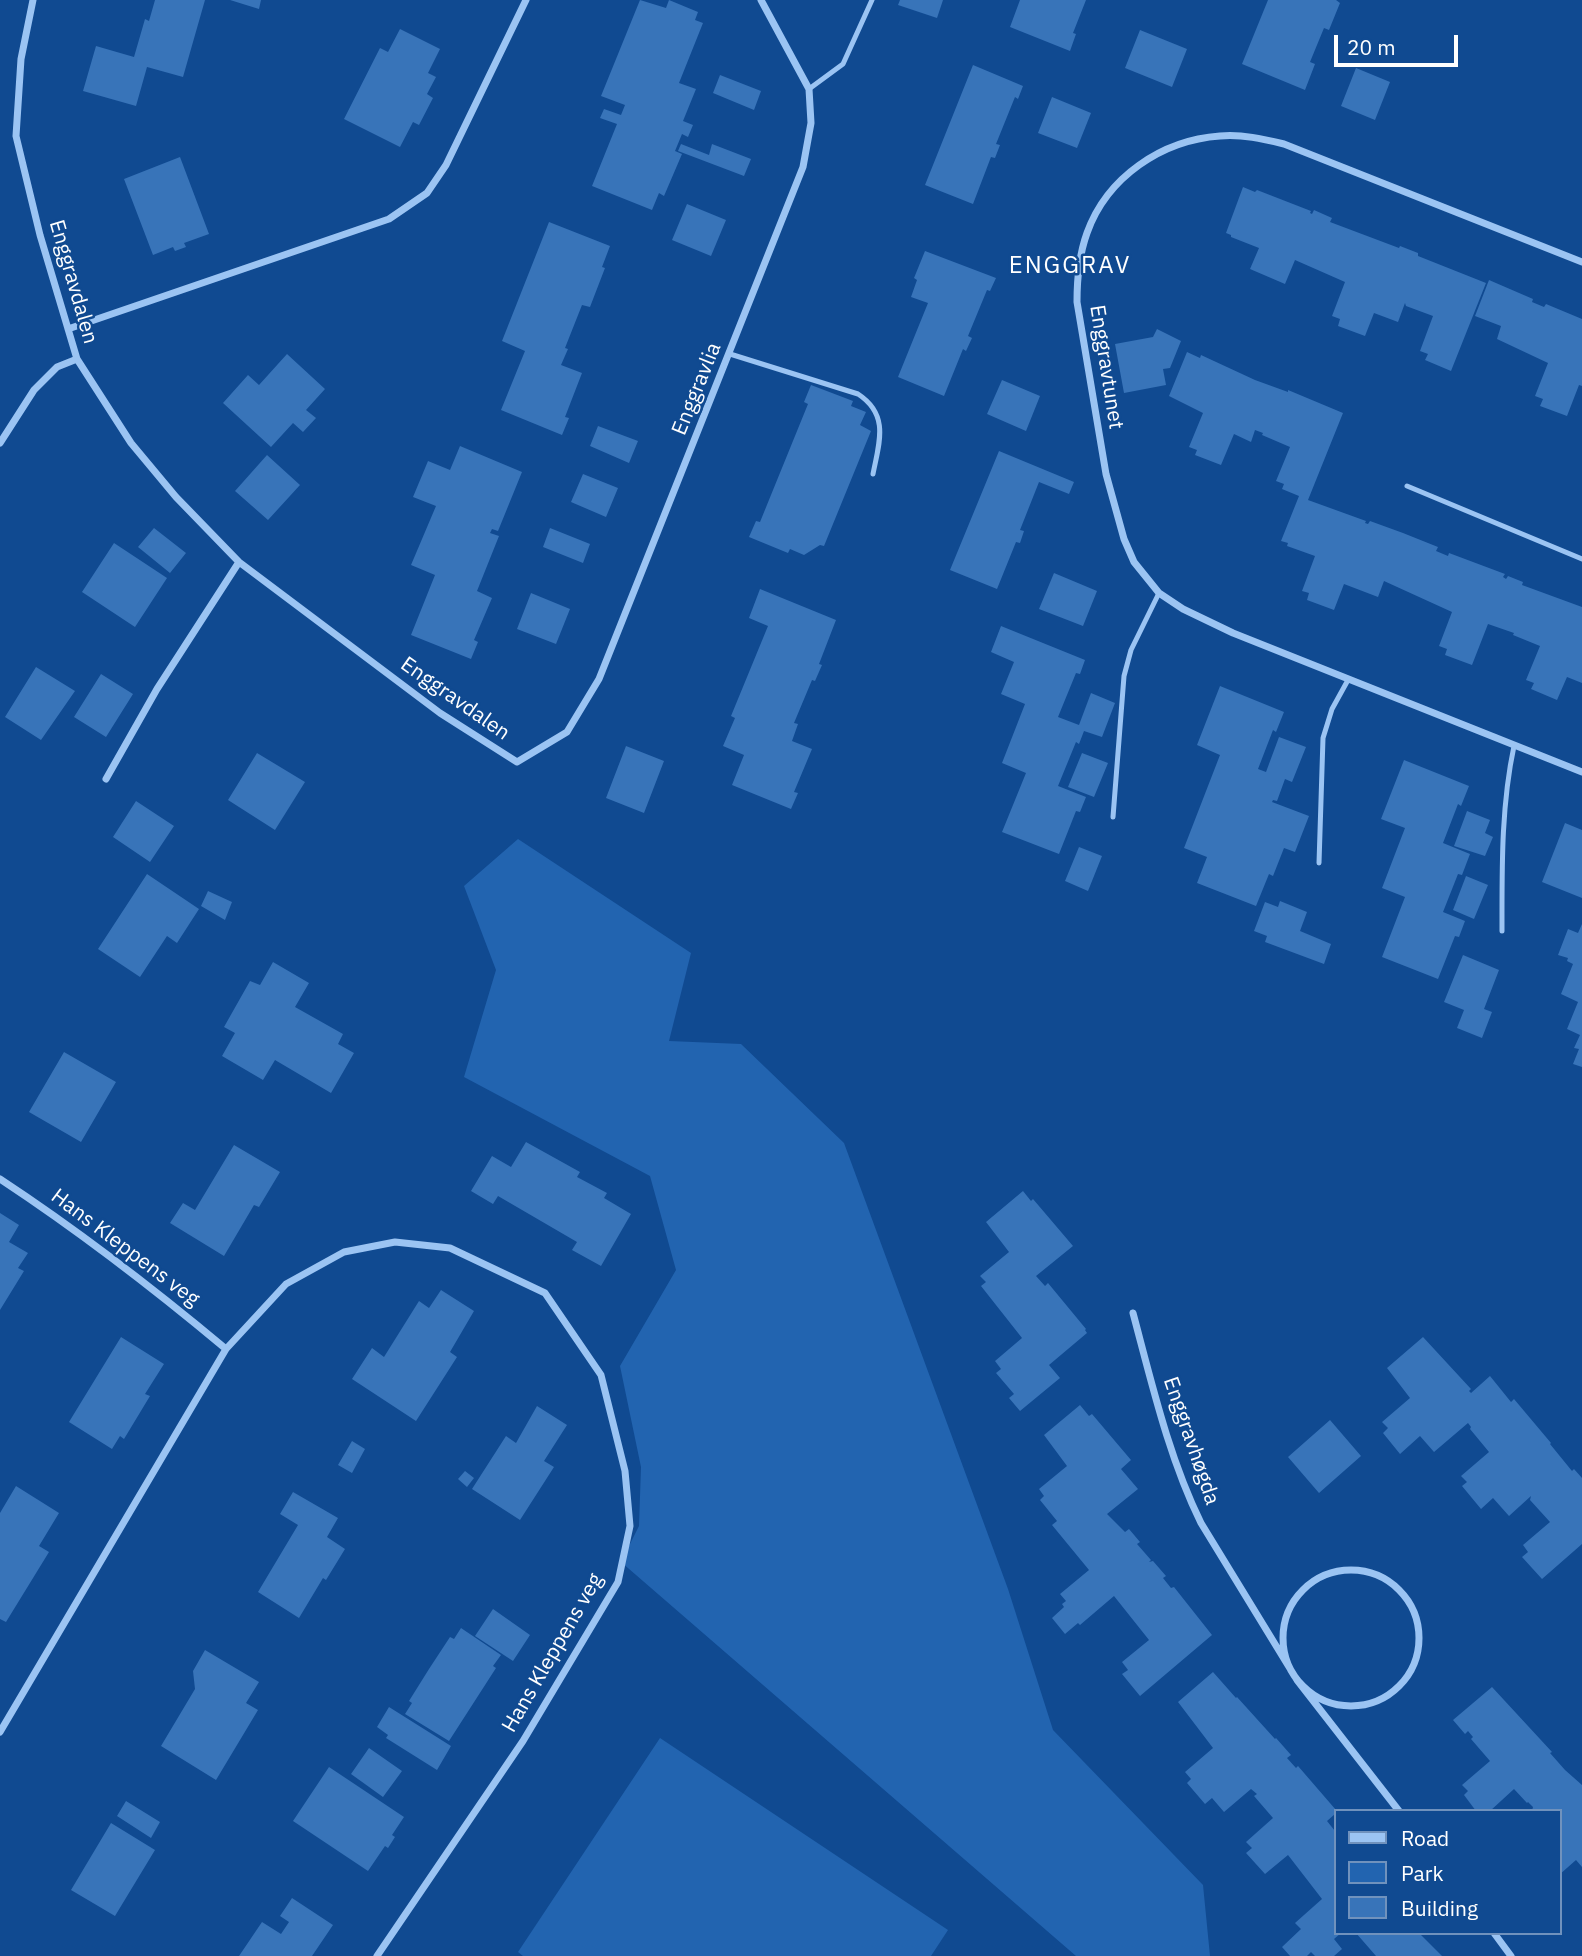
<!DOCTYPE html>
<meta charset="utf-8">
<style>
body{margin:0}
#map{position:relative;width:1582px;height:1956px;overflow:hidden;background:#104a91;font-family:"IBM Plex Sans",sans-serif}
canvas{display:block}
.legend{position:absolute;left:1334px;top:1809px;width:228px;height:126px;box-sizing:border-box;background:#104a91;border:2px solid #7092bd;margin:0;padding:9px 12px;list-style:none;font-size:21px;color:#fff}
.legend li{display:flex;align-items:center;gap:14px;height:35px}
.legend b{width:35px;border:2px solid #7092bd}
.scale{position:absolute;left:1334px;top:35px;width:124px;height:32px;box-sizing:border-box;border:4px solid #fff;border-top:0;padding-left:9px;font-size:21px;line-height:24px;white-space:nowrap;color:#fff;-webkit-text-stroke:5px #104a91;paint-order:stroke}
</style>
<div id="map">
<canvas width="1582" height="1956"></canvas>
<ul class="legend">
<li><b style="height:9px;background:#9bc4f3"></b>Road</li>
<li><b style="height:19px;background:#2264b0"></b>Park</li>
<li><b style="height:19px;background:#3874b9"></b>Building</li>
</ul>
<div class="scale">20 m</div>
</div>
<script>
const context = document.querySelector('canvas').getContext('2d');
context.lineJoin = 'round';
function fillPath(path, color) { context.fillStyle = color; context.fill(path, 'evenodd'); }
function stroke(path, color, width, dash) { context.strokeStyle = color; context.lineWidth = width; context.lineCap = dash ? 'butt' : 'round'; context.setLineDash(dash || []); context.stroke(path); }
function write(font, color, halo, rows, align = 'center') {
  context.font = font + ' "IBM Plex Sans",sans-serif'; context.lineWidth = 5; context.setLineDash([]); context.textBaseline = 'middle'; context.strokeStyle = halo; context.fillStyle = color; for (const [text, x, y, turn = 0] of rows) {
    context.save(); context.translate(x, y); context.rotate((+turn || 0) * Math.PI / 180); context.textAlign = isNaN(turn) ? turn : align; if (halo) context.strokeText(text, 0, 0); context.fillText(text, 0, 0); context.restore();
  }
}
const green = new Path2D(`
 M518 839 691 953 669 1041 741 1044 844 1143 1008 1589 1053 1730 1203 1885 1210 1956H1076L621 1562 639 1526 641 1467 620 1366 676 1270 650 1176 464 1077 496 970 464 886Z
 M660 1738 948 1930 931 1956H523L518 1952Z`);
const building = new Path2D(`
 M155 0H205L183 77 147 67 136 106 83 91 96 46 134 57 145 19 149 21Z
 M230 0H261L259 9Z
 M640 0 666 8 669 0 698 12 695 20 703 23 679 83 696 89 683 121 693 125 688 137 682 134 675 151 682 154 664 196 659 193 652 210 592 186 617 124 600 118 604 109 621 115 625 105 601 96Z
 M900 0H943L937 18 898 5Z
 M1020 0H1086L1073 33 1076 34 1070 51 1010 27Z
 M1268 0H1336L1340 3 1329 30 1324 28 1310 62 1315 64 1305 90 1242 64Z
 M400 29 440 49 428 73 436 77 427 94 433 98 419 125 413 122 400 147 344 119 380 48 388 52Z
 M1140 30 1187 49 1172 87 1125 68Z
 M973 65 1023 86 1018 99 1015 97 996 144 1000 145 995 158 991 157 973 204 925 185Z
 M1356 68 1390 82 1375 120 1341 106Z
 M720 75 761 91 754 110 713 93Z
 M1052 97 1091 113 1077 148 1038 133Z
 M681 144 709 155 712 144 751 159 744 176 678 151Z
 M180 157 209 234 184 243 186 247 175 251 173 247 153 255 124 179Z
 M1243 187 1255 192 1257 190 1311 211 1310 213 1312 214 1314 210 1332 218 1330 222 1399 248 1400 246 1418 253V256L1486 283 1451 371 1425 360 1428 354 1420 351 1433 316 1406 306 1405 303 1398 322 1374 313 1365 336 1338 326 1340 319 1332 316 1345 282 1295 260 1285 284 1250 269 1259 248 1231 237V235L1226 233Z
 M687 204 726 220 711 256 672 240Z
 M549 222 610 246 602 267 605 268 590 307 582 305 565 348 568 349 561 365 582 373 565 417 569 418 562 435 501 410 525 351 502 341Z
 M925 251 996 278 990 291 987 290 968 336 972 338 966 351 963 349 944 396 898 377 928 303 911 297 917 280 914 278Z
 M1489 280 1533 299 1532 302 1544 307 1546 304 1582 319V386L1579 385 1567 416 1540 406 1543 399 1535 396 1548 363 1497 339 1501 326 1475 316Z
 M1157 329 1181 341 1170 368 1163 369 1166 385 1124 393 1115 344 1153 337Z
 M1187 352 1200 358 1201 355 1255 380 1288 392V390L1343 413 1308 500 1366 521 1365 523 1368 524 1370 521 1403 533 1438 547 1436 551 1448 556 1449 553 1505 574 1503 577 1506 579 1508 576 1523 582 1522 585 1582 607V683L1567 677 1557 700 1531 689 1534 683 1526 680 1540 646 1513 635 1514 633 1488 624 1472 665 1445 655 1447 649 1439 646 1452 612 1384 581 1378 597 1344 584 1334 610 1307 600 1309 593 1302 591 1315 556 1287 546 1288 543 1281 541 1299 496 1282 489 1284 484 1276 481 1290 447 1262 435 1263 433 1255 430 1251 442 1234 434 1221 465 1195 455 1197 450 1189 447 1203 413 1169 396Z
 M287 354 325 389 306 410 316 418 303 432 293 423 271 447 223 403 248 375 259 385Z
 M1002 380 1040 396 1026 431 987 414Z
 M811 385 853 401 851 406 866 412 860 425 871 431 824 546 820 545 804 555 790 549 788 553 749 537 756 521 760 522 808 404 804 402Z
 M598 426 638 441 629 463 590 446Z
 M460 446 522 472 498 531 492 529 490 533 499 536 477 591 492 598 474 640 478 642 471 659 411 635 435 575 411 565 436 506 413 497 428 461 450 470Z
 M999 451 1074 482 1069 494 1039 482 1020 530 1024 531 1020 543 1016 542 997 589 950 570Z
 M267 455 300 485 268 520 235 491Z
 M583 474 618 488 606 517 571 502Z
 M154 528 186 553 170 573 138 547Z
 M550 528 590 544 583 563 543 547Z
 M114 543 167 578 135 627 82 592Z
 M1054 573 1097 591 1083 626 1039 609Z
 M760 589 836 620 819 664 822 665 815 681 812 680 794 723 798 724 792 741 812 749 794 792 798 793 791 809 732 785 744 755 723 746 735 718 731 716 768 626 749 618Z
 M531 593 570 609 556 644 517 629Z
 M1001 626 1085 660 1080 674 1076 673 1058 717 1079 725 1091 693 1115 703 1102 737 1084 731 1079 744 1076 742 1058 786 1086 797 1080 812 1076 811 1059 854 1002 832 1026 773 1002 763 1025 704 1001 694 1014 662 991 652Z
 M36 667 75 691 41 740 5 717Z
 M101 674 133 694 106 737 74 717Z
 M1220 686 1284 712 1276 732 1273 730 1258 769 1266 772 1279 737 1306 747 1292 782 1285 779 1277 801 1273 800 1272 802 1309 816 1295 852 1284 848 1273 876 1269 874 1256 906 1197 883 1207 857 1184 848 1220 755 1197 745Z
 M626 746 664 761 644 813 606 798Z
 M257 753 305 782 275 830 228 800Z
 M1082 753 1108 763 1094 797 1068 787Z
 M1404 760 1469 786 1461 806 1458 804 1443 843 1470 854 1462 875 1458 874 1443 912 1465 921 1459 937 1455 936 1438 979 1382 957 1405 897 1382 888 1405 828 1381 819Z
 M136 801 174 826 150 862 113 837Z
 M1467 811 1490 820 1485 833 1493 837 1485 856 1454 846Z
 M1565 823 1582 830V898L1542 882Z
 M1079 847 1102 856 1088 891 1065 881Z
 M147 874 199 909 177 943 167 936 140 977 98 949Z
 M1466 876 1488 885 1474 919 1453 910Z
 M208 891 232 902 225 920 201 906Z
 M1280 901 1307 912 1300 931 1331 944 1324 964 1265 942 1267 936 1254 931 1265 902 1278 907Z
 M1582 924V1067L1573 1064 1579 1049 1574 1048 1580 1035 1567 1029 1578 1002 1561 994 1573 964 1567 961 1568 958 1558 955 1568 929 1578 933Z
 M1463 955 1499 970 1484 1009 1492 1012 1482 1038 1457 1028 1464 1010 1444 1002Z
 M273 962 309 983 295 1007 343 1034 338 1044 354 1053 331 1093 275 1060 263 1080 222 1056 235 1033 224 1027 250 981 260 985Z
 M64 1052 116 1082 81 1142 29 1112Z
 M526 1142 580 1172 577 1177 607 1193 604 1198 631 1214 601 1266 572 1250 577 1242 498 1196 493 1204 471 1191 492 1156 511 1167Z
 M234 1145 280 1172 259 1207 254 1205 224 1256 170 1223 183 1203 195 1210Z
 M1023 1191 1031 1201 1033 1199 1073 1246 1036 1276 1045 1286 1048 1283 1086 1329 1085 1330 1087 1333 1049 1365 1060 1378 1020 1411 1009 1398 1014 1394 996 1373 1001 1369 995 1361 1022 1338 981 1286 986 1282 980 1276 1009 1252 986 1222Z
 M0 1213 19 1225 9 1242 28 1253 18 1268 24 1271 0 1310Z
 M441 1290 474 1311 450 1352 457 1357 416 1421 352 1379 372 1348 384 1357 419 1301 429 1308Z
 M121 1337 164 1364 145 1394 150 1396 124 1439 120 1436 112 1449 69 1422Z
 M1423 1337 1471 1389 1469 1391 1471 1393 1490 1376 1511 1402 1514 1399 1551 1443 1550 1444 1572 1471 1574 1469 1582 1478V1544L1542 1579 1522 1557 1528 1552 1523 1545 1550 1522 1530 1500 1531 1496 1509 1516 1493 1498 1481 1509 1462 1486 1467 1482 1461 1476 1489 1452 1470 1429 1471 1427 1468 1423 1434 1452 1420 1436 1400 1454 1383 1433 1388 1428 1382 1422 1410 1398 1387 1368Z
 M1080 1405 1089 1416 1092 1414 1131 1460 1121 1469 1138 1489 1107 1514 1125 1532 1129 1529 1140 1542 1137 1544 1151 1560 1149 1562 1153 1561 1166 1576 1163 1578 1171 1588 1174 1587 1212 1635 1140 1696 1122 1674 1128 1670 1122 1662 1149 1640 1114 1596 1080 1625 1078 1623 1065 1634 1052 1618 1064 1607 1062 1604 1066 1601 1060 1594 1089 1570 1052 1525 1057 1521 1040 1500 1044 1496 1039 1489 1067 1466 1044 1435Z
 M537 1406 567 1425 544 1461 554 1467 520 1520 472 1489 506 1436 516 1443Z
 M1330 1420 1361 1456 1319 1493 1288 1457Z
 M352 1441 365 1449 352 1473 338 1465Z
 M465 1471 474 1478 467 1487 458 1479Z
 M16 1486 59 1513 39 1546 49 1552 6 1622 0 1619V1513Z
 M293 1492 338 1518 327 1537 345 1549 326 1580 323 1578 299 1618 258 1592 298 1525 280 1514Z
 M493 1609 530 1635 513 1661 475 1636Z
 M461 1628 501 1655 493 1666 496 1668 449 1741 405 1714 412 1703 409 1701 429 1669 450 1637 454 1639Z
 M205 1650 259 1682 246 1703 258 1710 216 1780 161 1746 195 1689 193 1671Z
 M1213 1672 1236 1698 1237 1697 1275 1739 1276 1738 1291 1755 1287 1758 1296 1768 1298 1766 1336 1810 1335 1814 1327 1821 1335 1831V1933H1341L1334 1939 1342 1949 1334 1956H1315L1311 1952 1307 1956H1290L1282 1947 1301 1929 1295 1923 1322 1899 1288 1855 1265 1874 1246 1853 1252 1848 1246 1842 1273 1818 1254 1796 1257 1794 1251 1789 1224 1812 1212 1798 1205 1804 1187 1783 1191 1779 1185 1772 1213 1748 1178 1702Z
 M1492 1687 1552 1752 1550 1753 1565 1770 1582 1785V1867L1576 1860 1559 1875V1811H1532L1533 1807 1528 1802 1527 1803 1514 1789 1490 1811H1476L1464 1795 1468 1791 1462 1785 1490 1761 1471 1739 1473 1737 1468 1731 1465 1734 1453 1720Z
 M389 1707 451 1746 437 1770 386 1738 388 1735 377 1727Z
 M369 1748 402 1771 383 1797 351 1774Z
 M329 1767 404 1817 392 1835 395 1837 388 1848 385 1846 368 1871 293 1821Z
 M126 1801 160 1822 151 1838 117 1816Z
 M111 1823 155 1850 115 1916 71 1890Z
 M292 1898 333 1925 312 1956H239L262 1922 281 1934 289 1922 280 1916Z
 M1356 1933H1419L1442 1956H1376Z`);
const service = new Path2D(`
 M809 89 843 64 872 0
 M730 354 858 394C890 415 879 443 873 474
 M1407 486 1582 559
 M1113 817 1124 676 1131 650 1159 593
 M1319 863 1323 738 1332 709 1348 680
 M1502 931C1502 869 1501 807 1514 746`);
const minor = new Path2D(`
 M33 0 21 59 16 136 40 235 77 359 131 443 176 497 239 562 440 713 517 762 567 732 599 679 803 167 811 123 809 89 761 0
 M1582 262 1284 144C1263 139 1242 134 1220 136 1162 140 1107 177 1087 233 1079 255 1077 279 1077 302L1106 474 1124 539 1134 562 1159 593 1183 609 1233 633 1582 772
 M68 329 389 219 427 193 446 165 526 0
 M0 443 34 390 57 367 77 359
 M106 779 157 689 239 562
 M0 1179C79 1231 153 1288 226 1349
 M1133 1313C1152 1384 1169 1458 1201 1523L1297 1680 1399 1811
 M1283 1638a68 68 0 1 1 136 0a68 68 0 1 1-136 0Z
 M0 1732 226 1349 286 1284 344 1252 395 1242 450 1248 545 1293 601 1375 625 1471 630 1526 618 1582 523 1741 377 1956
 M1494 1933 1511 1956`);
const streetNames = [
 ["Enggravdalen",73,282,74],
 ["Enggravtunet",1106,367,81],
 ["Enggravlia",697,389,-68],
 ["Enggravdalen",455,699,35],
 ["Hans Kleppens veg",125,1248,37],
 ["Enggravhøgda",1191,1441,71],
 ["Hans Kleppens veg",553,1653,-60]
];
const quarterNames = [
 ["ENGGRAV",1070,266]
];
fillPath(green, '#2264b0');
fillPath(building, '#3874b9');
stroke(service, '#9bc4f3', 5);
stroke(minor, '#9bc4f3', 7);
write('21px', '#fff', '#104a91', streetNames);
context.letterSpacing = '2px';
write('24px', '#fff', '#104a91', quarterNames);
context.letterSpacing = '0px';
</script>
